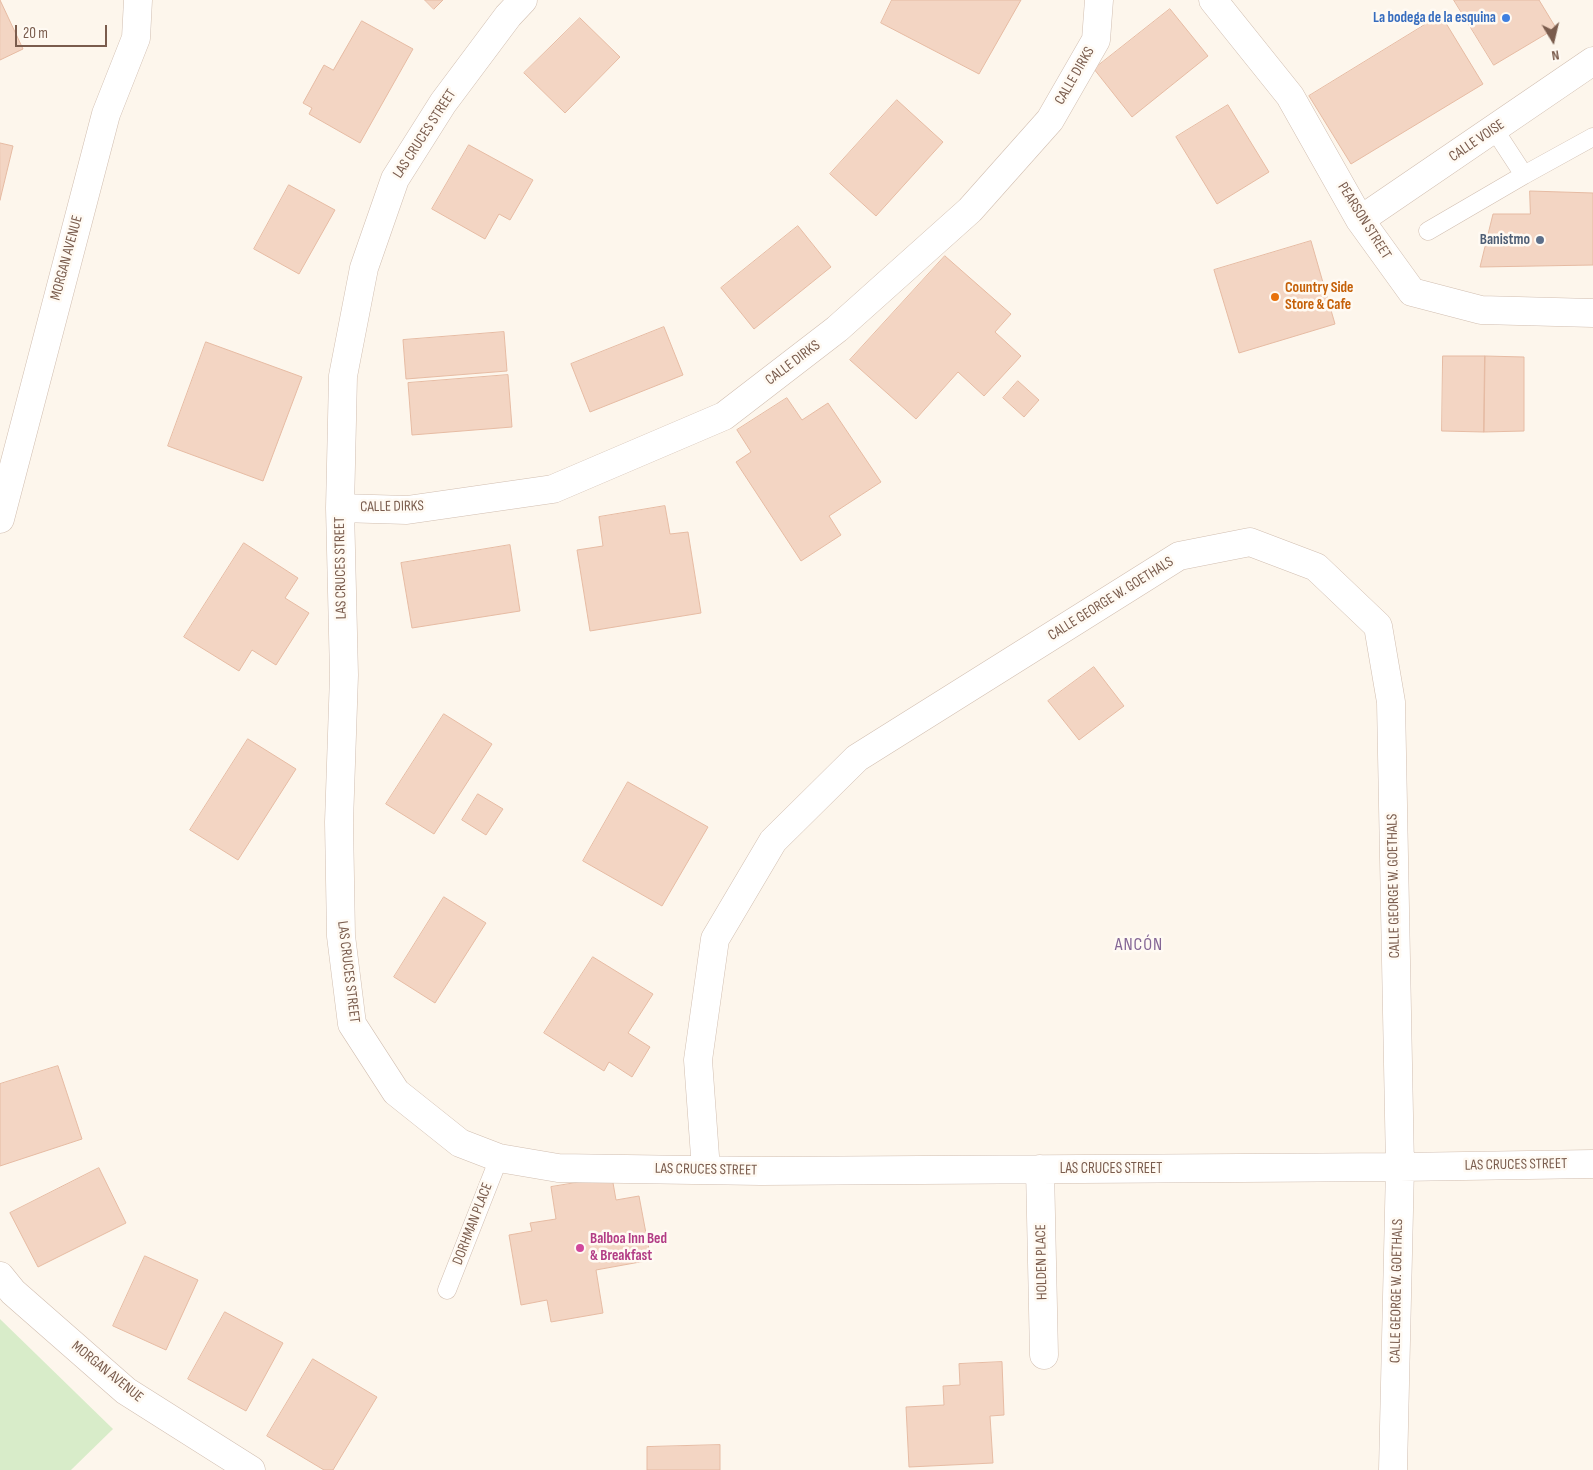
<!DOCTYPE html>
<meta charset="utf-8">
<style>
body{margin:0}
#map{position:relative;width:1593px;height:1470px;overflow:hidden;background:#fdf6ec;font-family:"Sofia Sans Condensed",sans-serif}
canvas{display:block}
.north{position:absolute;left:1528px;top:15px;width:50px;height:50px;-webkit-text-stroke:4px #fffaf3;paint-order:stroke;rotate:171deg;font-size:14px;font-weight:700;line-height:20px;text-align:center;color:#7a5c4d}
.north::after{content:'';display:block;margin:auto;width:18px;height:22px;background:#7a5c4d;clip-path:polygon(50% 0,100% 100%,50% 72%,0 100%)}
.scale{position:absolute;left:15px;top:25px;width:92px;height:22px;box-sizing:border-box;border:2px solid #7a5c4d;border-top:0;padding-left:6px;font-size:15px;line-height:18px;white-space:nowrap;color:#7a5c4d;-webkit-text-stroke:4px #fffaf3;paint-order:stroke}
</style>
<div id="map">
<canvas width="1593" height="1470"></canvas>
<div class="north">N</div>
<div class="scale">20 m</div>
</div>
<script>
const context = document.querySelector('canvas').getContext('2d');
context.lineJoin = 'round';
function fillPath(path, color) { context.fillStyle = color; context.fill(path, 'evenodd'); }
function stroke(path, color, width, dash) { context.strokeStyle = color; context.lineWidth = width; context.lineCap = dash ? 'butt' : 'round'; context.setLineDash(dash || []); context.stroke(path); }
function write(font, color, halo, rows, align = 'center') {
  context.font = font + ' "Sofia Sans Condensed",sans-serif'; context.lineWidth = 5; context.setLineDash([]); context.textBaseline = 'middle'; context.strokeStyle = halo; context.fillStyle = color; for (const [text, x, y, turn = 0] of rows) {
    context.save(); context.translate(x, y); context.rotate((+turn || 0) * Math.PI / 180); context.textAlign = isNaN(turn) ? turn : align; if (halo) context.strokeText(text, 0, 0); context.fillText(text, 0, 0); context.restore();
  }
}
const green = new Path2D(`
 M0 1319 113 1429 71 1470H0Z`);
const building = new Path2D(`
 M0 0 23 49 0 60Z
 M425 0H443L434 9Z
 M892 0H1021L979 74 881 23Z
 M1454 0H1539L1556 28 1494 65Z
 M1170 9 1208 56 1132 117 1094 69Z
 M1441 15 1483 84 1351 164 1309 96Z
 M580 18 620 57 565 113 524 73Z
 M362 21 413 49 360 143 309 114 312 108 303 103 324 65 333 70Z
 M897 100 943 142 876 216 830 174Z
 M1228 105 1269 172 1217 204 1176 137Z
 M0 143 13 146 0 200Z
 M469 145 533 180 510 220 499 214 485 239 432 209Z
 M289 185 335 210 299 274 254 249Z
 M1530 191 1593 193V265L1480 267 1493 214H1530Z
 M798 226 831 267 754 329 721 288Z
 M1311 241 1335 324 1239 353 1214 270Z
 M945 256 1011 314 995 332 1021 356 984 396 958 372 916 419 850 360Z
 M664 327 683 375 590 412 571 364Z
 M504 332 507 371 406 379 403 340Z
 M206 342 302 377 263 481 168 446Z
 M1443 356H1485L1484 432 1442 431Z
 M1485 356 1524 357V431L1484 432Z
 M508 375 512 427 412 435 408 383Z
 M1018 381 1039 400 1024 417 1003 398Z
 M787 398 802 420 828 403 881 482 829 516 841 535 801 561 736 462 751 452 737 430Z
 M665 506 670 534 688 532 701 613 590 631 577 550 603 546 599 517Z
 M244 543 298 578 285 598 309 613 276 665 252 650 239 671 184 637Z
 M510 545 520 611 412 628 401 563Z
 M1094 667 1124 706 1079 740 1048 701Z
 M444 714 492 744 434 834 386 804Z
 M248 739 296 769 238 860 190 830Z
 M628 782 708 827 662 906 583 861Z
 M478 794 503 809 486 835 462 820Z
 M444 897 486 923 435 1003 394 977Z
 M593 957 653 994 628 1033 650 1047 632 1077 609 1062 604 1071 544 1033Z
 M58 1066 82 1139 0 1166V1084Z
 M99 1168 126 1223 38 1267 10 1213Z
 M612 1177 616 1200 639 1196 651 1260 596 1270 603 1313 551 1322 547 1300 521 1305 509 1235 532 1231 530 1223 556 1219 551 1187Z
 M145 1256 198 1280 166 1350 113 1326Z
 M225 1312 283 1343 246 1411 188 1379Z
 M313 1359 377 1397 333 1470H324L267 1436Z
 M1002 1362 1004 1415 990 1416 993 1463 909 1467 906 1407 944 1405 943 1386 960 1385 959 1364Z
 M720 1445V1470H647V1447Z`);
const lane = new Path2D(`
 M1494 129 1524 175
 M1428 231 1524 175 1593 137
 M447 1290 499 1158`);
const street = new Path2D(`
 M523 0 508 16 443 103 395 179 364 268 343 376 340 508 344 675 339 822 341 936 352 1024 396 1092 460 1143 499 1158 558 1168 761 1171 1400 1167 1593 1164
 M1213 0 1290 96 1360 220 1412 292 1481 310 1593 313
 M1360 220 1593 61
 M340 508 407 510 553 489 724 416 837 329 970 210 1050 120 1096 40 1099 0
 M0 519 106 114 136 38 138 0
 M1040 1169 1044 1355
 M706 1170 698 1060 715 939 773 841 857 758 1179 556 1250 542 1316 567 1378 626 1391 702 1400 1167 1393 1470
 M0 1276 13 1292 126 1391 251 1470`);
const markers = [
 [1506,18,5,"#3f7fe0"],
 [1540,240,5,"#5c6f8a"],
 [1275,297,5,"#e8710a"],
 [580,1248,5,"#d1479c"]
];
const shopNames = [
 ["La bodega de la esquina",1496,18]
];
const streetNames = [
 ["CALLE DIRKS",1075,76,-60],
 ["LAS CRUCES STREET",425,134,-57],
 ["CALLE VOISE",1477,141,-34],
 ["PEARSON STREET",1364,221,58],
 ["MORGAN AVENUE",67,258,-75],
 ["CALLE DIRKS",793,363,-37],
 ["CALLE DIRKS",392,507,-1],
 ["LAS CRUCES STREET",341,568,-91],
 ["CALLE GEORGE W. GOETHALS",1111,599,-32],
 ["CALLE GEORGE W. GOETHALS",1394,886,-91],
 ["LAS CRUCES STREET",348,972,83],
 ["LAS CRUCES STREET",1516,1165,-1],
 ["LAS CRUCES STREET",1111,1169],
 ["LAS CRUCES STREET",706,1170,1],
 ["DORHMAN PLACE",473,1224,-69],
 ["HOLDEN PLACE",1042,1262,-91],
 ["CALLE GEORGE W. GOETHALS",1397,1291,-89],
 ["MORGAN AVENUE",107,1372,39]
];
const serviceNames = [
 ["Banistmo",1530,240]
];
const foodNames = [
 ["Country Side",1285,288],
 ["Store & Cafe",1285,305]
];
const hotelNames = [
 ["Balboa Inn Bed",590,1239],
 ["& Breakfast",590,1256]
];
const quarterNames = [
 ["ANCÓN",1139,945]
];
fillPath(green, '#d8ecc9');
fillPath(building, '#f3d5c3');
stroke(building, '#e6bba3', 1);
stroke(lane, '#d1beb0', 19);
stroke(street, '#d1beb0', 29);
stroke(lane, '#fff', 18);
stroke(street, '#fff', 28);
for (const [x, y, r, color] of markers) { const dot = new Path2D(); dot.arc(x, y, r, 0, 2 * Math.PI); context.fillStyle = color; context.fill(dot); stroke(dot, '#fffaf3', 2); }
write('bold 15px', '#366cbe', '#fffaf3', shopNames, 'right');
write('15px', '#7a5c4d', '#fffaf3', streetNames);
write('bold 15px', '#4e5e75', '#fffaf3', serviceNames, 'right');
write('bold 15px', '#c56008', '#fffaf3', foodNames, 'left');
write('bold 15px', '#b23c85', '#fffaf3', hotelNames, 'left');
context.letterSpacing = '1px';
write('18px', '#846695', '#fffaf3', quarterNames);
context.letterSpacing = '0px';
</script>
